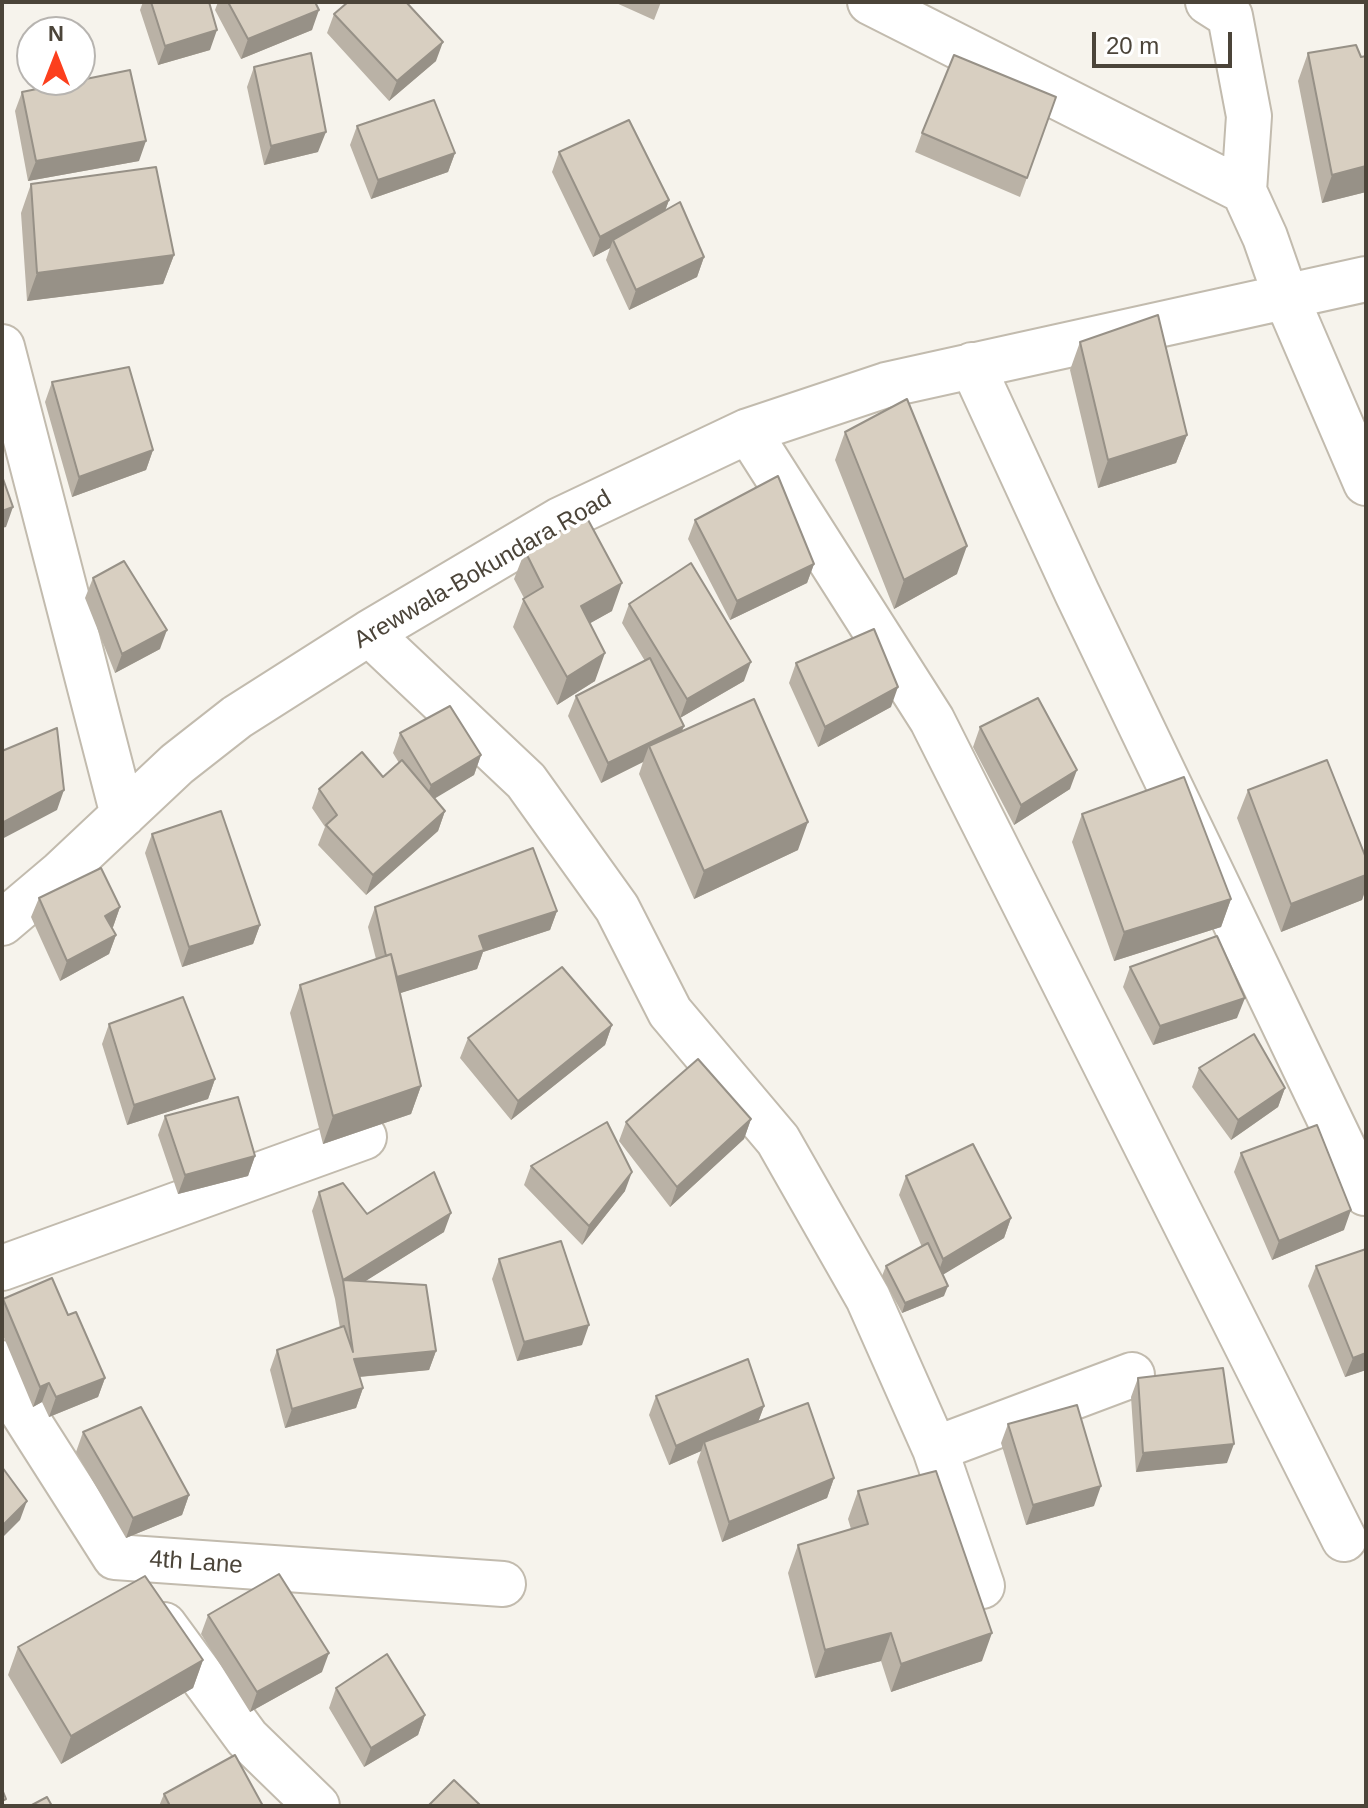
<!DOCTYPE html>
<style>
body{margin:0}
#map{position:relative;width:1368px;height:1808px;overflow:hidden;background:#f6f3ec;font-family:Helvetica,sans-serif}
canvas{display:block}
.frame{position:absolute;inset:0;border:4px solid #4b4439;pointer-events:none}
.north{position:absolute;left:16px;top:16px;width:80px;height:80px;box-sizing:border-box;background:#fff;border:2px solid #b7b4b0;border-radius:50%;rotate:0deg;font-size:22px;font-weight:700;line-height:32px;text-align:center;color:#4b4439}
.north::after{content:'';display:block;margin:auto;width:28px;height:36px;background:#fc3f1d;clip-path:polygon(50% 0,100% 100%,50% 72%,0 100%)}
.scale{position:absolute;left:1092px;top:32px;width:140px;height:36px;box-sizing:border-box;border:4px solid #4b4439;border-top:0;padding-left:10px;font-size:24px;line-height:28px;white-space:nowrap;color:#4b4439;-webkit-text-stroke:6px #fff;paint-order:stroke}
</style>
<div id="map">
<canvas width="1368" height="1808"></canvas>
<div class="frame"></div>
<div class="north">N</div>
<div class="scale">20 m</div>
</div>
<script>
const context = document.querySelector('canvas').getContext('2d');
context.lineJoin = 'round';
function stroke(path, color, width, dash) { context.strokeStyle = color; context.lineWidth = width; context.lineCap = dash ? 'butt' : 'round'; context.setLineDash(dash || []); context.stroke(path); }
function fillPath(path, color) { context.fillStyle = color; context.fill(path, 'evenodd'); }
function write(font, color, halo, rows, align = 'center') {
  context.font = font + ' Helvetica,sans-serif'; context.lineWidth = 7; context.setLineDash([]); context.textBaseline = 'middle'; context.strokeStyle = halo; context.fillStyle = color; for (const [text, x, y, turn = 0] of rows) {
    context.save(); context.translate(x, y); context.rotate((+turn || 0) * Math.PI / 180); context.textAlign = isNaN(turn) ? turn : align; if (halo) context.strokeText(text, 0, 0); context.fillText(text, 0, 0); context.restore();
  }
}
const minor = new Path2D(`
 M870 2 1244 191 1265 237 1286 297 1366 483
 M1208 2 1230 16 1249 116 1244 191
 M2 347 123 815
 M972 365 1077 593 1365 1193
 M748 431 932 720 1344 1539
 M369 633 526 781 617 908 670 1012 778 1140 868 1298 935 1449 982 1586
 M2 923 61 873 177 764 237 717 369 633 560 520 748 431 886 385 1366 279
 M2 1268 364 1137
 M2 1363 22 1411 115 1557 503 1584
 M935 1449 1132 1375
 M164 1625 247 1738 317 1806`);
const wall = new Path2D(`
 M143 2H209L210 50 158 65 140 10Z
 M218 2H315L312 30 241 59 215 10Z
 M614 2H661L654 20Z
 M334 14 436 61 389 101 327 33Z
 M1308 53 1361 57 1366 56V192L1322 203 1298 81Z
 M254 67 318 152 264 165 247 87Z
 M22 92 139 161 28 181 15 111Z
 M1056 97 1020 197 915 152 922 133Z
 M357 126 455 153 448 172 371 199 350 145Z
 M559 152 669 200 665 211 704 257 697 277 629 310 606 260 610 248 593 257 552 172Z
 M31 184 174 255 163 284 27 301 21 213Z
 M1080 342 1187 435 1176 463 1098 488 1070 370Z
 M52 382 153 450 146 470 72 497 45 402Z
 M845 432 957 574 894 609 835 460Z
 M695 520 814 564 807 583 730 620 688 539Z
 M525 551 612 611 590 623 595 681 557 705 513 627 524 598 514 579Z
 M93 578 160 649 115 673 85 598Z
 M629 604 744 681 680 718 684 726 682 731 798 850 694 899 639 774 643 762 601 783 568 716 576 696 645 661 622 623Z
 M796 663 891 707 818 747 789 683Z
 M980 727 1070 789 1014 825 973 747Z
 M400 733 481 755 474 775 434 798 445 811 438 831 366 895 318 845 325 827 312 808 319 789 383 777 399 763 393 753Z
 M1248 790 1366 858V888L1362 900 1281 932 1237 818Z
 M1082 814 1231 899 1221 927 1114 961 1072 842Z
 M152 834 260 925 253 944 182 967 145 853Z
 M39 898 120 907 113 927 112 928 116 935 109 954 60 981 31 917Z
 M375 907 557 911 550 930 483 952 477 969 400 993 421 1086 411 1114 323 1144 290 1013 300 985 376 959 368 927Z
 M1130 967 1237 1018 1153 1045 1123 987Z
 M109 1024 215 1079 208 1099 127 1125 102 1044Z
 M612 1025 605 1045 511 1120 460 1058 468 1038Z
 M1199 1068 1285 1088 1278 1107 1231 1140 1192 1087Z
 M165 1116 255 1156 248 1176 178 1194 158 1135Z
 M751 1119 744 1139 670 1207 619 1141 626 1122Z
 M1241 1153 1344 1230 1272 1260 1234 1172Z
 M531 1166 625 1191 582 1245 524 1185Z
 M906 1176 1011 1218 1004 1238 943 1274 944 1296 902 1313 882 1276 886 1266 922 1247 899 1195Z
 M319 1192 367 1214 444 1232 365 1281 436 1351 429 1370 360 1377 363 1388 356 1408 285 1428 270 1370 277 1350 340 1328 335 1299 312 1211Z
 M499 1259 582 1345 517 1361 492 1279Z
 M1316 1266 1366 1370 1345 1377 1308 1286Z
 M3 1299 68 1315 105 1378 98 1397 49 1417 42 1402 33 1407 2 1333V1302Z
 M1138 1378 1227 1463 1136 1472 1131 1397Z
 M656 1396 764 1406 758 1422 834 1478 827 1498 722 1542 697 1462 701 1451 669 1465 649 1415Z
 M1008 1424 1094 1506 1026 1525 1001 1443Z
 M83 1432 189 1495 182 1515 126 1538 76 1452Z
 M858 1491 982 1661 891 1692 881 1661 815 1678 788 1573 798 1545 851 1529 848 1519Z
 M208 1615 322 1672 250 1712 201 1634Z
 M18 1647 203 1660 193 1688 61 1764 8 1675Z
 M336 1688 425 1715 418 1735 364 1767 329 1708Z
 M164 1794 263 1806H159Z`);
const shadedWall = new Path2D(`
 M319 10 312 30 241 59 248 39Z
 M217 30 210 50 158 65 165 46Z
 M443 42 436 61 389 101 397 81Z
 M326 132 318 152 264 165 271 146Z
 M146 141 139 161 28 181 36 161Z
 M455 153 448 172 371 199 378 180Z
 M1366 166V192L1322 203 1332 175Z
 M669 200 662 219 613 240 610 248 593 257 600 237Z
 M174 255 163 284 27 301 37 273Z
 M704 257 697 277 629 310 636 290Z
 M1187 435 1176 463 1098 488 1108 460Z
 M153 450 146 470 72 497 79 477Z
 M13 507 6 527 2 528V511Z
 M967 546 957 574 894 609 904 580Z
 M814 564 807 583 730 620 737 601Z
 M622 583 612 611 571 634 581 606Z
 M167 630 160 649 115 673 122 654Z
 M605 653 595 681 557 705 567 677Z
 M751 662 744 681 680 718 687 699Z
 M898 687 891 707 818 747 825 727Z
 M684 726 676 745 649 746 643 762 601 783 608 763Z
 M481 755 474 775 424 805 431 785Z
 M1077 770 1070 789 1014 825 1021 805Z
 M64 790 57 810 2 839V823Z
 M445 811 438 831 366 895 373 875Z
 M808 822 798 850 694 899 704 871Z
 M1366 875V888L1362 900 1281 932 1291 904Z
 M1231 899 1221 927 1114 961 1124 932Z
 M120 907 113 927 98 936 105 916Z
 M557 911 550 930 483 952 477 969 385 998 392 979 479 936Z
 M260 925 253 944 182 967 189 947Z
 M116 935 109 954 60 981 67 961Z
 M1245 998 1237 1018 1153 1045 1160 1026Z
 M612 1025 605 1045 511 1120 518 1101Z
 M215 1079 208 1099 127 1125 134 1105Z
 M421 1086 411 1114 323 1144 333 1116Z
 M1285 1088 1278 1107 1231 1140 1238 1120Z
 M751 1119 744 1139 670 1207 677 1187Z
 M255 1156 248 1176 178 1194 185 1175Z
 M632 1172 625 1191 582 1245 589 1226Z
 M1351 1210 1344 1230 1272 1260 1279 1241Z
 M451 1213 444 1232 345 1294 343 1280Z
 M1011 1218 1004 1238 936 1279 943 1259Z
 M948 1286 944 1296 902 1313 905 1303Z
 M589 1325 582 1345 517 1361 524 1342Z
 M436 1351 429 1370 347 1378 354 1359Z
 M1366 1353V1370L1345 1377 1353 1358Z
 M105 1378 98 1397 49 1417 56 1397Z
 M49 1383 42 1402 33 1407 40 1387Z
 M363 1388 356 1408 285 1428 292 1409Z
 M764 1406 757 1425 704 1442 701 1451 669 1465 676 1446Z
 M1234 1444 1227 1463 1136 1472 1143 1453Z
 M834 1478 827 1498 722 1542 729 1522Z
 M1101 1486 1094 1506 1026 1525 1033 1505Z
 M189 1495 182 1515 126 1538 133 1518Z
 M27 1501 20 1520 2 1538V1526Z
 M891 1633 881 1661 815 1678 825 1650Z
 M992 1633 982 1661 891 1692 901 1664Z
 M329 1653 322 1672 250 1712 257 1692Z
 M203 1660 193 1688 61 1764 71 1736Z
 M425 1715 418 1735 364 1767 371 1748Z`);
const building = new Path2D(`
 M151 2H209L217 30 165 46Z
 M228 2H315L319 10 248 39Z
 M348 2H406L443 42 397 81 334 14Z
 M1356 45 1361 57 1366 56V166L1332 175 1308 53Z
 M311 53 326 132 271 146 254 67Z
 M954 55 1056 97 1027 178 922 133Z
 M130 70 146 141 36 161 22 92Z
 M434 100 455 153 378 180 357 126Z
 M629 120 669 200 600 237 559 152Z
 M156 167 174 255 37 273 31 184Z
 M680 202 704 257 636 290 613 240Z
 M1158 315 1187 435 1108 460 1080 342Z
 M129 367 153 450 79 477 52 382Z
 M907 399 967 546 904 580 845 432Z
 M2 476 13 507 2 511Z
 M778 476 814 564 737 601 695 520Z
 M586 516 622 583 581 606 605 653 567 677 523 599 543 587 525 551Z
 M124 561 167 630 122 654 93 578Z
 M691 563 751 662 687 699 629 604Z
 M874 629 898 687 825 727 796 663Z
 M650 658 684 726 608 763 576 696Z
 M1038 698 1077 770 1021 805 980 727Z
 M754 699 808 822 704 871 649 746Z
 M450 706 481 755 431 785 400 733Z
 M57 728 64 790 2 823V751Z
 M362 752 383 777 402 760 445 811 373 875 326 825 337 815 319 789Z
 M1327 760 1366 858V875L1291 904 1248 790Z
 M1184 777 1231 899 1124 932 1082 814Z
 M221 811 260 925 189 947 152 834Z
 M533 848 557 911 479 936 484 950 397 977 391 954 386 956 375 907Z
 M101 868 120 907 105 916 116 935 67 961 39 898Z
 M1217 936 1245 998 1160 1026 1130 967Z
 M391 954 421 1086 333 1116 300 985Z
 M562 967 612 1025 518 1101 468 1038Z
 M183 997 215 1079 134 1105 109 1024Z
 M1254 1034 1285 1088 1238 1120 1199 1068Z
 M698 1059 751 1119 677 1187 626 1122Z
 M238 1097 255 1156 185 1175 165 1116Z
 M607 1122 632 1172 589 1226 531 1166Z
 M1317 1125 1351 1210 1279 1241 1241 1153Z
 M973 1144 1011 1218 943 1259 906 1176Z
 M434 1172 451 1213 343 1280 319 1192 343 1183 367 1214Z
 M561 1241 589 1325 524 1342 499 1259Z
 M928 1243 948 1286 905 1303 886 1266Z
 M1366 1249V1353L1353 1358 1316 1266Z
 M52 1278 68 1315 76 1312 105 1378 56 1397 49 1383 40 1387 3 1299Z
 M343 1280 426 1285 436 1351 354 1359 363 1388 292 1409 277 1350 344 1326 353 1352Z
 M748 1359 764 1406 676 1446 656 1396Z
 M1223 1368 1234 1444 1143 1453 1138 1378Z
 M808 1403 834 1478 729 1522 704 1442Z
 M1077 1405 1101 1486 1033 1505 1008 1424Z
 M141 1407 189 1495 133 1518 83 1432Z
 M2 1467 27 1501 2 1526Z
 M936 1471 992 1633 901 1664 891 1633 825 1650 798 1545 868 1524 858 1491Z
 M279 1574 329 1653 257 1692 208 1615Z
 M145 1576 203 1660 71 1736 18 1647Z
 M387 1654 425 1715 371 1748 336 1688Z
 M235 1755 263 1806H170L164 1794Z
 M454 1780 481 1806H428Z
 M2 1789 6 1799 2 1801Z
 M47 1797 52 1806H30Z`);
const streetNames = [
 ["Arewwala-Bokundara Road",483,570,-30],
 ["4th Lane",196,1563,4]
];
stroke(minor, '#c2bbae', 48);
stroke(minor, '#fff', 44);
fillPath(wall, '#bab2a6');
fillPath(shadedWall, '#979187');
fillPath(building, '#d8cfc1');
stroke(building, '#979187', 2);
write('24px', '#4b4439', '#fff', streetNames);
</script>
